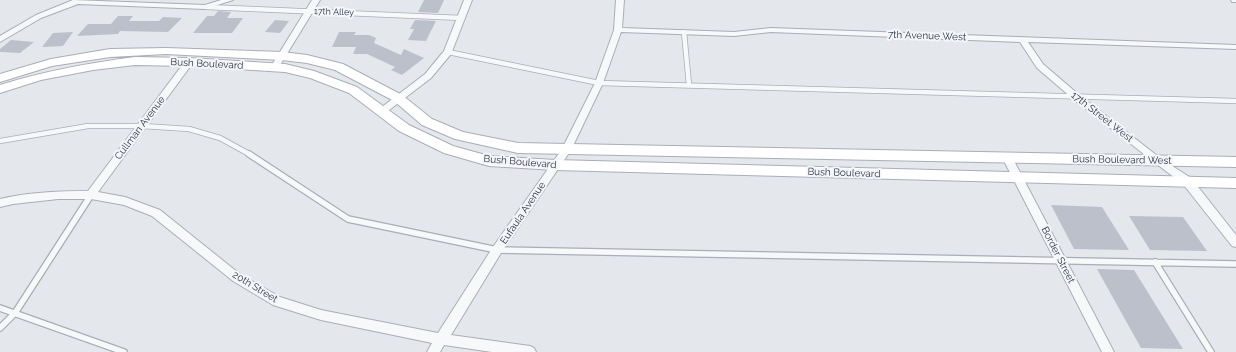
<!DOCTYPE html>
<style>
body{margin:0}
canvas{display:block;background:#e4e7ec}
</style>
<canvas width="1236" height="352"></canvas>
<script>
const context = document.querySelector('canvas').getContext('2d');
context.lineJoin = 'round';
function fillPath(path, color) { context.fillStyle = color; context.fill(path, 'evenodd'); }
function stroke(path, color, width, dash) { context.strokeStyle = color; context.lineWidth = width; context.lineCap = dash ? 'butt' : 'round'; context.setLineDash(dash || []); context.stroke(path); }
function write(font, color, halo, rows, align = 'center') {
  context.font = font + ' Raleway,sans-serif'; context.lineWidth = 4; context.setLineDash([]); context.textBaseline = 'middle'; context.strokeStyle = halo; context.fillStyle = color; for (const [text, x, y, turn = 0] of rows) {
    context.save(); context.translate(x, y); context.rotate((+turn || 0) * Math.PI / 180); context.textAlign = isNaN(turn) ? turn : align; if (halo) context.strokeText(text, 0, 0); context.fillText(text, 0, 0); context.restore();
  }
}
const building = new Path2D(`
 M424 0H444L438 13 418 12Z
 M218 11 231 12 227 18H243L232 33H193L207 16H214Z
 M118 16H133L129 21H159L163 17 182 18 168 32 120 31 118 34 77 36 88 24H111Z
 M275 20 289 21 280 33 265 32Z
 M415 20 436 21 426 41 408 40 414 29H410Z
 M73 32 63 46 42 47 53 33Z
 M339 32H356L354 35H369L376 38 374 43 401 55 404 49 424 58 402 75 391 70 395 67 367 54H353L356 47H332Z
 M11 40 34 42 20 53 0 52V49Z
 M1051 205 1102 207 1129 250 1074 249Z
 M1129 216 1183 217 1207 251 1150 250Z
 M1097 269 1134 270 1183 349 1141 348Z`);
const laneFar1 = new Path2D(`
 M206 7 462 18
 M684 32 689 85
 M448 52 599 83 1236 101
 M0 141 88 126H142L189 129 220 138 251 155`);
const lane = new Path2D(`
 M249 154 348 219 497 250 1236 264
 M1155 262 1211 352
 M0 308 124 352
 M0 328 15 313 91 195`);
const street = new Path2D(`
 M73 0 205 5 221 0H233L205 9 78 4 41 18 0 42V36L36 15Z
 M312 0H320L277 70H271L270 68Z
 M464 0H472L451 54 431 78 384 114H378L376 112 378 110 425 74 444 51Z
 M616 0H624L622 28 734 32 771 28 1236 45V49L1028 42 1043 64 1078 94 1160 158 1191 178 1236 235V247L1232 246 1183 184 1154 162 1072 98 1037 68 1020 42 771 32 734 36 621 32 603 83 571 150 501 253 451 335 530 346 534 348 536 352H492L444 345 440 352H427L432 343 321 320 273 305 233 281 152 216 124 205 91 199H58L13 204 0 207V199C29 192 59 191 88 191L186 60H192L193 62 192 64 98 192 125 197 160 210 241 275 280 297 321 310 438 333 493 247 562 149 595 83 614 30Z
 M1231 0H1236V2H1232Z
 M1007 154 1012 157 1114 352H1102L1002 157Z`);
const secondary = new Path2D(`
 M166 48 282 52 307 55 343 64 402 95 432 119 463 132 518 143 1236 157V167L518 153 455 139 422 125 394 101 335 70 307 63 282 60 166 54 110 57 52 66 0 82V74L51 59 110 49Z
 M135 57 189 58 285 64 314 71 357 87 409 125 453 146 489 156 555 160 1236 178V188L555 170 489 166 444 153 399 131 349 93 310 78 285 72 189 66 135 65 93 70 41 80 0 93V85C45 71 89 63 135 57Z`);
const farStreetnames = [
 ["17th Alley",334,12,2]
];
const streetNames = [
 ["7th Avenue West",927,36,2],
 ["Bush Boulevard",207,64,3],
 ["17th Street West",1102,117,38],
 ["Cullman Avenue",140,128,-53],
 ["Bush Boulevard West",1122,160,1],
 ["Bush Boulevard",520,162,5],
 ["Bush Boulevard",844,173,2],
 ["Eufaula Avenue",523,213,-56],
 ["Border Street",1058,255,63],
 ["20th Street",255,287,31]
];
fillPath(building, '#bbc0ca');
stroke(laneFar1, '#a9aeb7', 6);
stroke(lane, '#a9aeb7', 8);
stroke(street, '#a9aeb7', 2);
stroke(secondary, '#a9aeb7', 2);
stroke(laneFar1, '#f7f8fa', 4.5);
stroke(lane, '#f7f8fa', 5.5);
fillPath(street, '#f7f8fa');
fillPath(secondary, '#fff');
write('9px', '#2b3445', '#f4f6f9', farStreetnames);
write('10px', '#2b3445', '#f4f6f9', streetNames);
</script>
